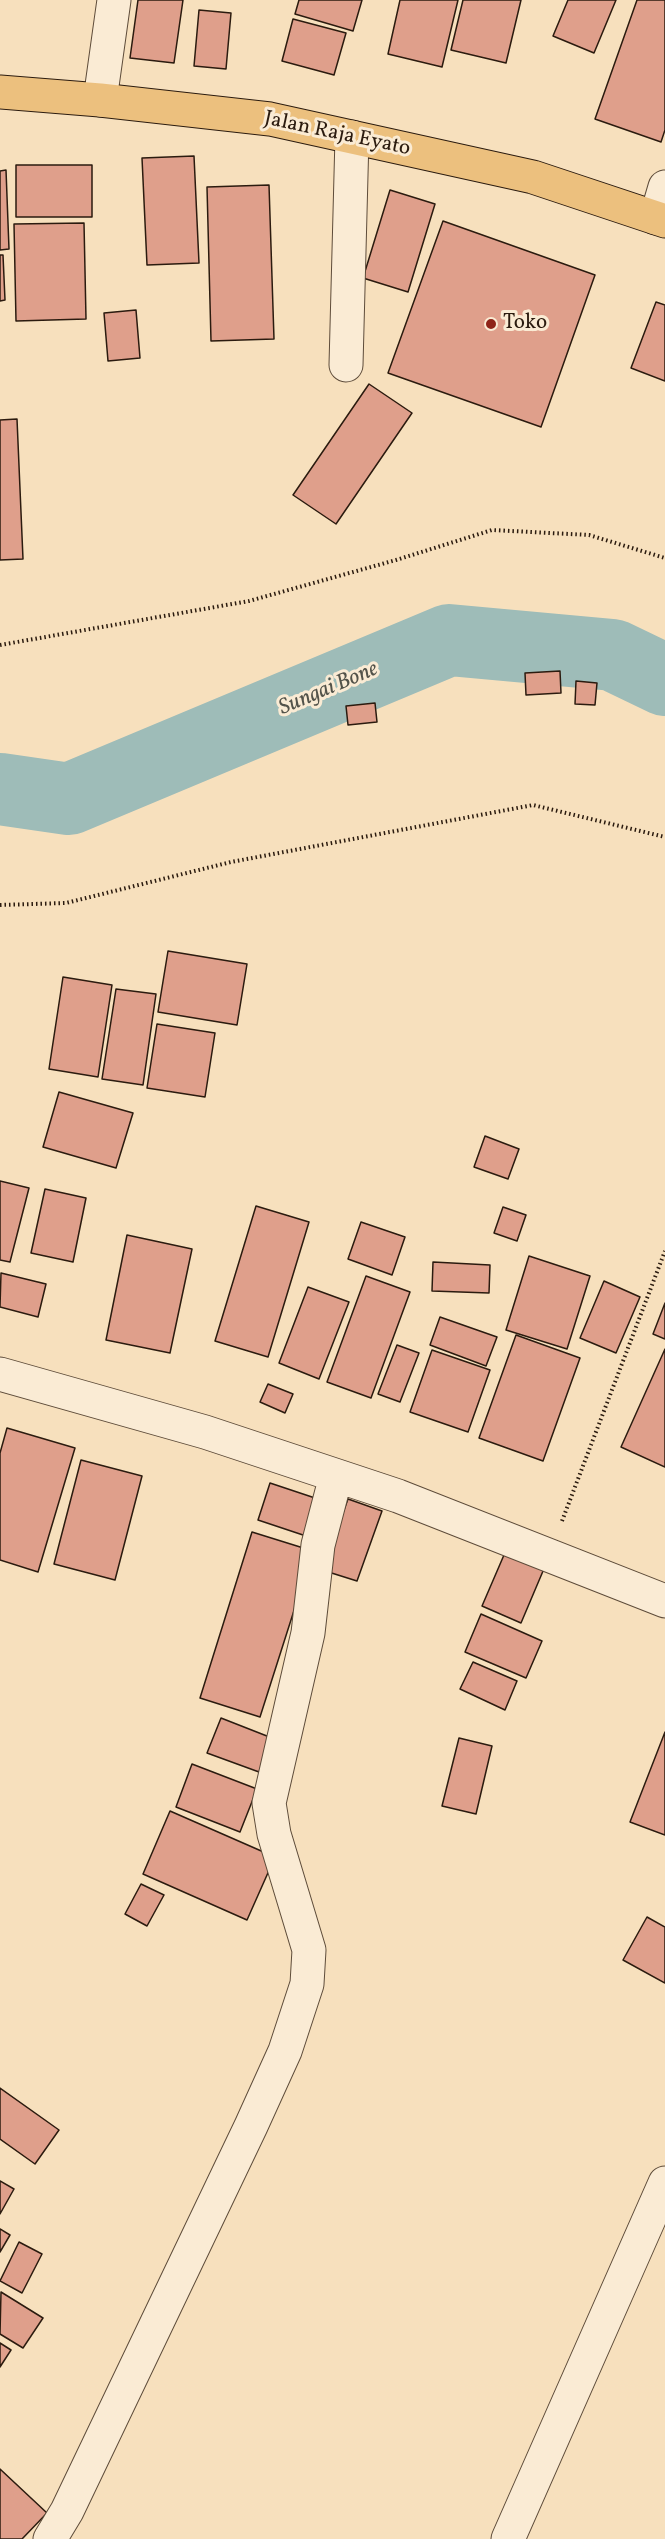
<!DOCTYPE html>
<style>
body{margin:0}
canvas{display:block;background:#f7e0bd}
</style>
<canvas width="665" height="2539"></canvas>
<script>
const context = document.querySelector('canvas').getContext('2d');
context.lineJoin = 'round';
function stroke(path, color, width, dash) { context.strokeStyle = color; context.lineWidth = width; context.lineCap = dash ? 'butt' : 'round'; context.setLineDash(dash || []); context.stroke(path); }
function fillPath(path, color) { context.fillStyle = color; context.fill(path, 'evenodd'); }
function write(font, color, halo, rows, align = 'center') {
  context.font = font + ' Vollkorn,serif'; context.lineWidth = 6; context.setLineDash([]); context.textBaseline = 'middle'; context.strokeStyle = halo; context.fillStyle = color; for (const [text, x, y, turn = 0] of rows) {
    context.save(); context.translate(x, y); context.rotate((+turn || 0) * Math.PI / 180); context.textAlign = isNaN(turn) ? turn : align; if (halo) context.strokeText(text, 0, 0); context.fillText(text, 0, 0); context.restore();
  }
}
const river = new Path2D(`
 M0 789 69 799 449 640 613 655 665 680`);
const building = new Path2D(`
 M138 0H183L174 63 130 58Z
 M299 0H362L353 31 295 14Z
 M400 0H458L442 67 388 54Z
 M463 0H521L506 63 451 50Z
 M568 0H616L594 53 553 36Z
 M637 0H665V130L661 142 595 119Z
 M199 10 231 13 226 69 194 66Z
 M293 19 346 33 334 75 282 61Z
 M194 156 199 263 147 265 142 158Z
 M16 165H92V217H16Z
 M6 170 9 249 0 250V171Z
 M269 185 274 339 211 341 207 187Z
 M390 190 435 204 408 292 363 278Z
 M443 221 595 275 541 427 388 373Z
 M84 223 86 319 16 321 14 224Z
 M0 255H3L5 300 0 301Z
 M656 302 665 305V381L631 368Z
 M136 310 140 358 108 361 104 313Z
 M369 384 412 413 336 524 293 495Z
 M17 419 23 559 0 560V420Z
 M560 671 561 693 526 695 525 673Z
 M576 681 597 683 595 705 575 704Z
 M375 703 377 722 348 725 346 706Z
 M168 951 247 964 237 1025 158 1012Z
 M63 977 112 985 98 1077 49 1069Z
 M116 989 156 994 143 1085 102 1079Z
 M157 1024 215 1033 205 1097 147 1088Z
 M59 1092 133 1113 116 1168 43 1147Z
 M485 1136 519 1149 508 1179 474 1167Z
 M0 1181 29 1188 10 1262 0 1260Z
 M45 1189 86 1198 73 1262 31 1253Z
 M256 1206 309 1222 268 1357 215 1341Z
 M503 1207 526 1215 517 1241 494 1233Z
 M361 1222 405 1237 392 1275 348 1259Z
 M127 1235 192 1249 170 1353 106 1340Z
 M529 1256 590 1276 567 1349 506 1330Z
 M433 1262 490 1265 489 1293 432 1291Z
 M1 1273 46 1284 38 1317 0 1307Z
 M366 1276 410 1292 371 1398 327 1382Z
 M604 1281 640 1297 616 1353 580 1338Z
 M308 1287 349 1302 319 1379 279 1363Z
 M665 1303V1339L653 1334Z
 M440 1317 497 1337 486 1366 430 1345Z
 M516 1335 580 1358 543 1461 479 1438Z
 M397 1345 419 1353 400 1402 378 1394Z
 M665 1349V1467L621 1447Z
 M432 1350 490 1370 468 1432 410 1412Z
 M268 1384 293 1394 285 1413 260 1402Z
 M7 1428 75 1448 38 1572 0 1560V1453Z
 M81 1460 142 1476 115 1580 54 1564Z
 M270 1483 324 1501 312 1538 258 1520Z
 M348 1499 382 1511 357 1581 322 1570Z
 M252 1532 313 1551 260 1717 200 1698Z
 M507 1548 546 1564 521 1623 482 1606Z
 M481 1614 542 1641 526 1678 465 1652Z
 M473 1662 517 1681 505 1710 460 1689Z
 M221 1718 272 1738 259 1772 207 1753Z
 M665 1732V1835L630 1822Z
 M459 1738 492 1746 476 1814 442 1806Z
 M192 1764 257 1789 240 1832 176 1807Z
 M170 1811 275 1857 247 1920 143 1874Z
 M141 1884 164 1895 147 1926 125 1914Z
 M647 1917 665 1927V1983L623 1960Z
 M0 2088 59 2130 35 2164 0 2139Z
 M0 2181 14 2189 0 2214Z
 M0 2229 10 2235 0 2252Z
 M19 2242 42 2254 22 2293 0 2281Z
 M1 2292 43 2318 23 2348 0 2334Z
 M0 2343 11 2350 0 2367Z
 M0 2469 47 2513 22 2539H0Z`);
const path = new Path2D(`
 M0 645 249 601 396 560 492 530 589 535 665 558
 M0 905 66 903 231 862 533 805 665 837
 M562 1521 665 1251`);
const minor = new Path2D(`
 M100 100 114 0
 M656 218 665 187
 M346 365 352 137
 M0 1374 205 1432 398 1496 665 1601
 M50 2539 67 2511 251 2126 285 2051 307 1984 309 1950 274 1834 269 1803 308 1633 318 1545 336 1476
 M508 2539 665 2183`);
const major = new Path2D(`
 M0 92 100 100 270 119 533 177 665 221`);
const markers = [
 [491,324,6,"#8f2418"]
];
const streetNames = [
 ["Jalan Raja Eyato",337,135,12]
];
const poiNames = [
 ["Toko",503,324]
];
const waterNames = [
 ["Sungai Bone",329,690,-23]
];
stroke(river, '#9ebcb8', 72);
fillPath(building, '#df9f8b');
stroke(building, '#2b1b0f', 1.5);
stroke(minor, '#5e4c3a', 35);
stroke(major, '#2b1b0f', 35);
stroke(path, '#2b1b0f', 4, [1.5, 3]);
stroke(minor, '#faebd4', 33);
stroke(major, '#ecc07e', 33);
for (const [x, y, r, color] of markers) { const dot = new Path2D(); dot.arc(x, y, r, 0, 2 * Math.PI); context.fillStyle = color; context.fill(dot); stroke(dot, '#faebd4', 2); }
write('21px', '#2b1b0f', '#faebd4', streetNames);
write('21px', '#2b1b0f', '#faebd4', poiNames, 'left');
write('italic 22px', '#53534a', '#faebd4', waterNames);
</script>
